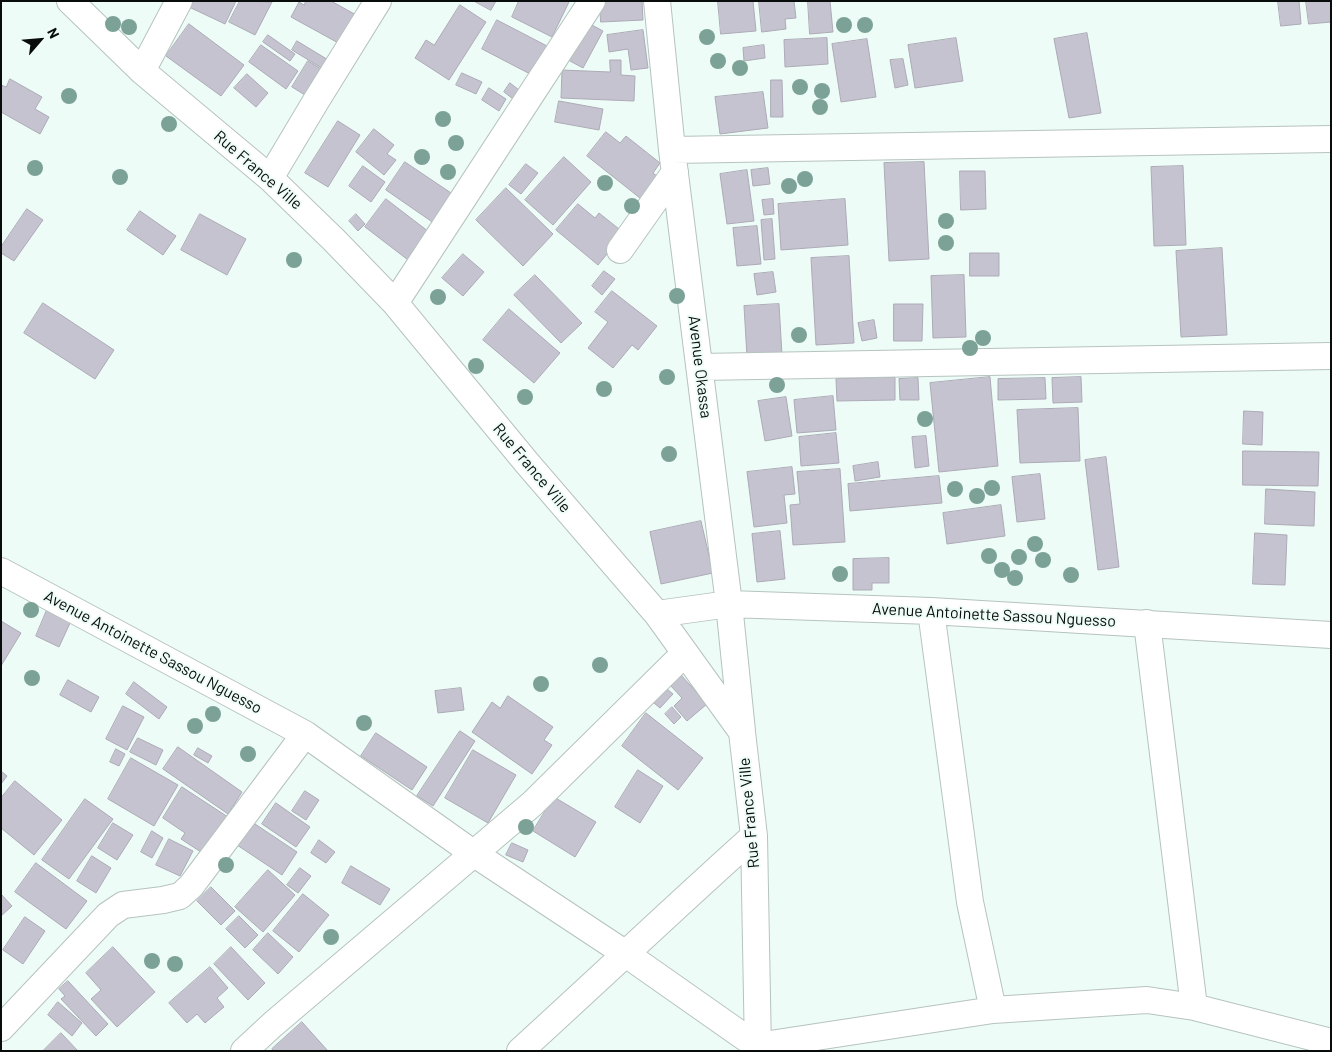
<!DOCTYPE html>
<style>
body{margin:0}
#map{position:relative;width:1332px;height:1052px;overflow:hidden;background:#eefcf7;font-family:Barlow,sans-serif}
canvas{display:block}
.frame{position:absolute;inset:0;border:2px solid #080c0b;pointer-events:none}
.north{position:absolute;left:15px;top:15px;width:50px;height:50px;-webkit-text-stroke:4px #eefcf7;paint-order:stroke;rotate:63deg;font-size:14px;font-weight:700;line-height:20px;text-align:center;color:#080c0b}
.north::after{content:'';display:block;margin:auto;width:18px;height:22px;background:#080c0b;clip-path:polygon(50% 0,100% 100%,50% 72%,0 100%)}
</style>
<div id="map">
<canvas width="1332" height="1052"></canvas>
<div class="frame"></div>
<div class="north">N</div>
</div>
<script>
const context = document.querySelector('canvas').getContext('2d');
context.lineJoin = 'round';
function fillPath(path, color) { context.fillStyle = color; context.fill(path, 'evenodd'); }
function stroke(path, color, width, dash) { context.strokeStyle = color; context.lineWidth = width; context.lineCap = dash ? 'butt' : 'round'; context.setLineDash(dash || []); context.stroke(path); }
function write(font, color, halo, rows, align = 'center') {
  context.font = font + ' Barlow,sans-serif'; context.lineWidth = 4; context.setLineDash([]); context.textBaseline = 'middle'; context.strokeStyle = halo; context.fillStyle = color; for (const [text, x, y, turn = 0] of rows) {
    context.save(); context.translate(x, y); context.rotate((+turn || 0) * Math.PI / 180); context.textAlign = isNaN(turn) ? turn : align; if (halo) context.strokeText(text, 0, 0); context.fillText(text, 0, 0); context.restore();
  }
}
const building = new Path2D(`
 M191 1H236L225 24 189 7Z
 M240 1 272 2 255 35 229 22Z
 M306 1H331L358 16 342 45 291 17 299 2 304 5Z
 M474 1H496L491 10Z
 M519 1H568L569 2 552 37 512 17Z
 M600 1H642L643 20 601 22Z
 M718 1H753L756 31 721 34Z
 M759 1H794L796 18 785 19 786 29 762 32Z
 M808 1H830L833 32 810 34Z
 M1278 1H1299L1301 24 1281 26Z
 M1306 1H1331V22L1309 24Z
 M460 5 486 22 449 80 415 58 426 40 434 45Z
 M497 20 549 47 534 76 482 49Z
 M189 24 244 65 221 96 166 56Z
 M590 24 603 31 583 68 570 61Z
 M643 30 648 68 631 70 628 49 609 52 607 35Z
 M1087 33 1101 113 1069 118 1054 39Z
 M268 35 295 54 290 61 263 42Z
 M827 38 828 64 785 67 784 40Z
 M956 38 963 81 915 88 908 45Z
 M867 39 876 97 841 102 832 44Z
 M297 41 330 61 325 70 292 50Z
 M261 45 298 71 286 89 249 62Z
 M764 45 765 58 744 61 743 48Z
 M903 59 908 85 895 88 890 60Z
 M610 60H621V75L635 76 634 101 561 98 562 70 610 72Z
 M308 61 321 69 305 95 292 87Z
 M462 73 482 82 476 94 456 85Z
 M247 74 268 93 256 107 234 88Z
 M10 79 42 97 35 109 49 117 40 134 1 112V85L6 87Z
 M771 80H782L783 117H771Z
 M510 83 523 93 517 102 504 92Z
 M489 88 506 99 499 111 482 100Z
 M763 92 768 128 720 134 715 97Z
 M559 101 603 109 599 130 555 122Z
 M338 121 360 135 328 187 305 173Z
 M374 129 394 145 387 154 396 160 384 175 356 152Z
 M606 132 620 143 626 136 660 163 653 173 662 180 645 202 587 156Z
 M564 157 591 182 553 225 525 200Z
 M405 162 460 199 441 228 386 190Z
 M924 162 929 259 889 261 884 163Z
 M526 164 538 173 521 194 509 185Z
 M363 166 385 182 371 202 349 186Z
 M1183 166 1186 245 1154 246 1151 167Z
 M768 168 770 184 753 186 751 170Z
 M747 170 754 221 727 224 720 174Z
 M960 171H985L986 209 961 210Z
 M506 188 553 234 523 266 476 220Z
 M386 199 433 235 412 263 365 227Z
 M773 199 774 214 764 215 762 200Z
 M845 199 848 245 781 250 778 204Z
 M578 204 595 218 599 213 624 233 598 265 556 230Z
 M27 209 43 220 14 261 1 253V247Z
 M140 211 176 236 163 255 127 230Z
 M200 214 246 239 227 275 181 250Z
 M356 214 365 224 358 231 349 221Z
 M772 219 775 259 764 260 761 220Z
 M757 226 761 264 737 266 733 228Z
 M1222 248 1227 335 1181 337 1176 251Z
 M970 253H999V276H970Z
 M463 254 484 272 463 296 442 278Z
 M849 256 854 343 816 345 811 258Z
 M604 271 615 279 602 295 592 286Z
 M773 272 776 292 757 295 754 274Z
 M535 275 582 323 561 343 514 295Z
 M964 275 966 337 933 338 931 276Z
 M612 291 657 326 638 350 632 345 613 368 588 348 608 322 595 312Z
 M43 303 114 350 95 379 24 333Z
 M779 304 782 355 747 357 744 306Z
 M894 304H923L922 341H894Z
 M509 309 560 353 534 383 483 340Z
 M874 320 877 338 862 341 858 323Z
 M990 377 998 466 939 472 930 383Z
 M1081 377 1082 402 1053 403 1052 378Z
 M895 378V400L837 401 836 379Z
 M918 378 919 400H900L899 379Z
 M1045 378 1046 399 998 400V379Z
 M833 396 836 430 797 433 794 400Z
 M786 397 792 436 765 441 758 401Z
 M1078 408 1080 461 1020 463 1017 410Z
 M1244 411 1263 412 1262 445 1243 444Z
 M836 433 839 463 801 466 799 437Z
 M926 436 929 466 915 468 912 437Z
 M1243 451 1319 452 1318 486 1243 485Z
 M1106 457 1119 567 1098 570 1085 460Z
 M878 462 880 477 855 481 853 466Z
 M792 467 795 494 784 495 787 523 754 527 747 472Z
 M840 469 845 542 793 545 790 505 800 504 797 472Z
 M1040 474 1045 519 1017 522 1012 477Z
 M939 476 942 503 850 511 848 484Z
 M1266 489 1315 492 1314 526 1265 524Z
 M1001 505 1005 536 947 544 943 513Z
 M701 521 713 573 661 584 650 532Z
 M780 531 785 579 757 582 752 534Z
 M1255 533 1287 535 1285 585 1253 584Z
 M889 558V583H872V590H853V559Z
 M47 610 71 621 59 647 36 636Z
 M1 621 21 633 1 666Z
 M681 675 707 704 687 721 674 706 682 698 670 685Z
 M68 680 99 697 91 712 60 695Z
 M134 682 167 707 159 719 126 694Z
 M461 688 464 710 438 713 435 691Z
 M667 689 673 694 660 708 654 703Z
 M508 696 553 727 544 740 552 745 532 774 472 732 492 702 500 708Z
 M123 706 144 717 127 750 106 739Z
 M672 707 681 717 674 724 665 714Z
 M646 713 703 758 678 790 622 746Z
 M460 731 475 741 433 806 417 796Z
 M376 733 427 767 412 790 361 756Z
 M138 738 163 750 156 765 130 752Z
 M178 747 242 792 228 814 163 769Z
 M198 748 212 756 208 763 194 755Z
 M116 749 125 754 119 766 110 762Z
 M473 750 516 775 488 823 445 798Z
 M131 758 178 785 154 826 108 799Z
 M638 770 663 786 640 823 615 807Z
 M1 771 7 776 1 784Z
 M15 781 62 820 34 855 1 828V798Z
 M182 787 228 817 204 854 181 839 185 833 163 818Z
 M305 791 319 800 306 820 292 811Z
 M554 797 596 822 575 857 533 831Z
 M85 799 113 819 69 879 42 860Z
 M276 803 310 827 296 847 262 824Z
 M249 820 297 852 282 875 234 843Z
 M113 823 133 835 117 860 98 848Z
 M152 831 163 838 152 858 141 852Z
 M169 839 193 851 180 876 156 865Z
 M319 840 335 852 326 863 311 853Z
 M512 843 528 850 523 862 506 855Z
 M92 856 111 868 96 893 77 881Z
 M36 863 87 901 66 929 15 892Z
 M351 866 390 889 380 905 342 883Z
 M300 868 311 876 298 893 287 885Z
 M268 870 295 895 263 932 235 907Z
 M211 887 235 911 221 925 197 901Z
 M1 894 12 906 1 916Z
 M303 894 329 915 299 952 273 931Z
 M239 916 258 935 245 948 226 929Z
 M25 917 45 931 23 964 3 950Z
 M268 933 293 957 278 974 253 950Z
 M113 947 155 992 117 1027 91 999 101 990 86 973Z
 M231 947 265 983 248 1000 214 964Z
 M210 967 228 988 217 998 224 1007 205 1023 197 1014 187 1023 169 1003Z
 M68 981 108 1024 96 1036 61 999 65 996 59 989Z
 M58 1002 82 1023 72 1036 48 1015Z
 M302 1022 328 1051H274L272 1049Z
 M61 1033 78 1051H43Z`);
const minor = new Path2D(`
 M70 1 142 71 270 178 334 240 395 303 527 463 657 614 742 732 754 836 758 1051
 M657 1 672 150 729 604 742 731
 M142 71 179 1
 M672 150 1331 139
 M270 178 316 101 378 1
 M620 250 675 172
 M395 303 592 1
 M700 367 1331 356
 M1 571 305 734 473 853 626 954 757 1046 993 1010 1147 1000 1194 1007 1331 1042
 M931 611 970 902 993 1010
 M657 614 729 604 931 611 1331 635
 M1147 623 1194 1007
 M1 1028 108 915 123 905 163 900 180 896 191 886 305 734
 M244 1051 272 1025 532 804 685 653
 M520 1051C598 980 675 907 754 836`);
const trees = [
 [113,24],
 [844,25],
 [865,25],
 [129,27],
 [707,37],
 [718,61],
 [740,68],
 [800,87],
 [822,91],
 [69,96],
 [820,107],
 [443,119],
 [169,124],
 [456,143],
 [422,157],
 [35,168],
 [448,172],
 [120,177],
 [805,179],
 [605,183],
 [789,186],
 [632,206],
 [946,221],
 [946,243],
 [294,260],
 [677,296],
 [438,297],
 [799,335],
 [983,338],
 [970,348],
 [476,366],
 [667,377],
 [777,385],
 [604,389],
 [525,397],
 [925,419],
 [669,454],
 [992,488],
 [955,489],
 [977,496],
 [1035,544],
 [989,556],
 [1019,557],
 [1043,560],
 [1002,570],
 [840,574],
 [1071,575],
 [1015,578],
 [31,610],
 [600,665],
 [32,678],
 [541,684],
 [213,714],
 [364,723],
 [195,726],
 [248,754],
 [526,827],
 [226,865],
 [331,937],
 [152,961],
 [175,964]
];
const streetNames = [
 ["Rue France Ville",258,170,41],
 ["Avenue Okassa",700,367,83],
 ["Rue France Ville",532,468,50],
 ["Avenue Antoinette Sassou Nguesso",994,615,3],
 ["Avenue Antoinette Sassou Nguesso",153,652,28],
 ["Rue France Ville",749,813,-95]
];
fillPath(building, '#c5c3cf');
stroke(building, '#acaab6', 1);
stroke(minor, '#b6c3be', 28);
stroke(minor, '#fff', 26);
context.fillStyle = '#7ca196';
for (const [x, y] of trees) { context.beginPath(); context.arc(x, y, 8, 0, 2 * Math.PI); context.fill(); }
write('16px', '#080c0b', '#eefcf7', streetNames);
</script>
